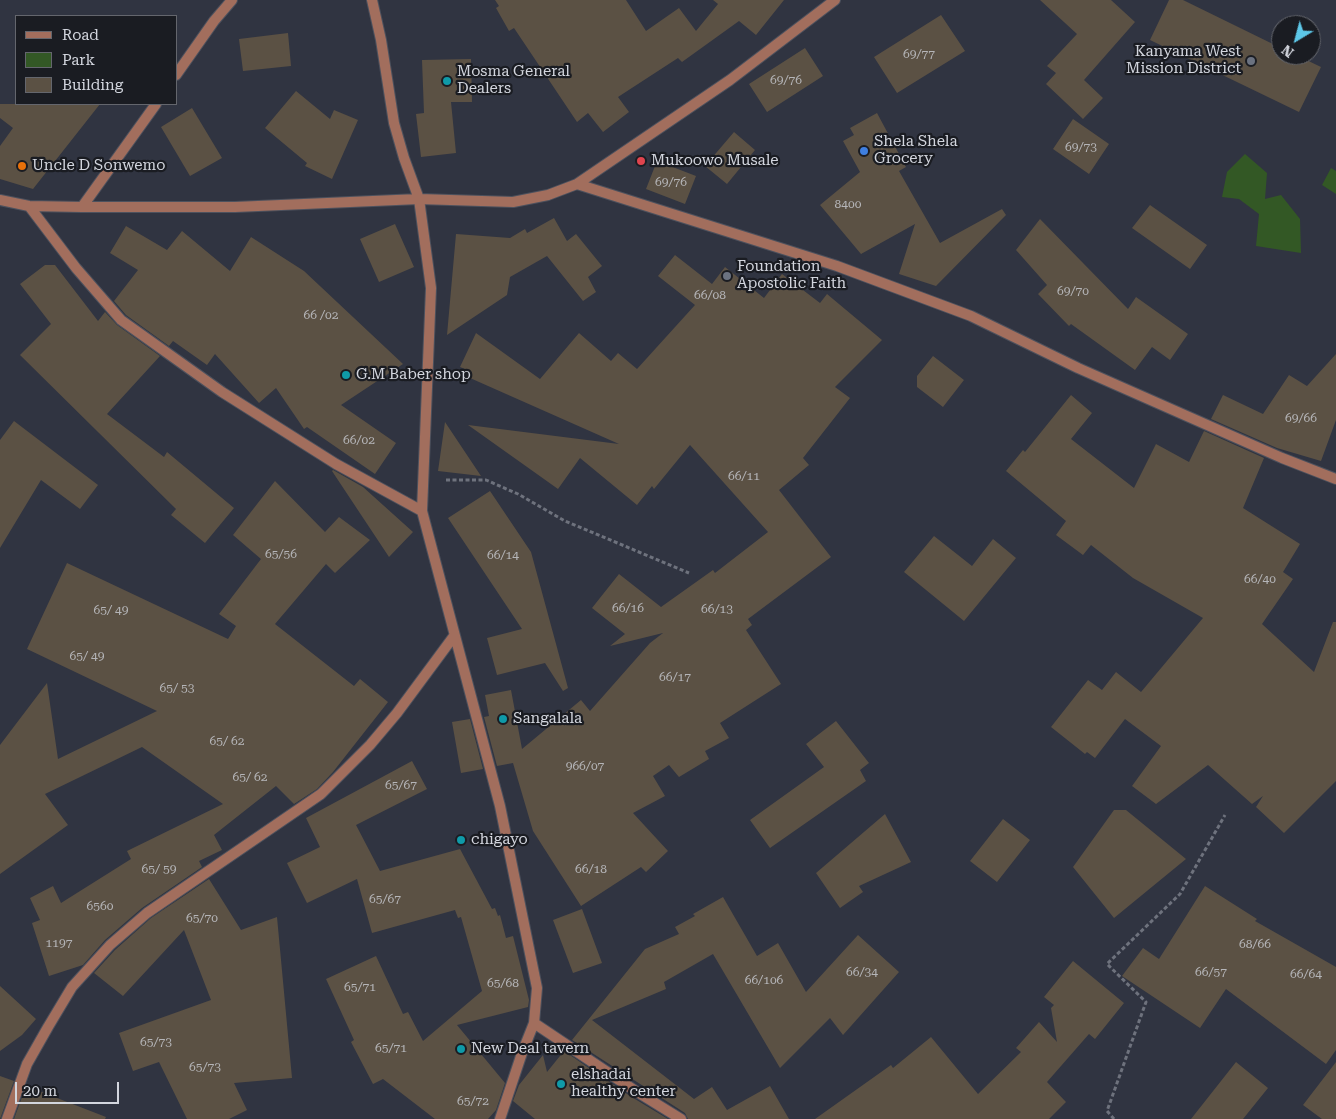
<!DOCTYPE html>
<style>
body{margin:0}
#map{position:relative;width:1336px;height:1119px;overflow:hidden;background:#303441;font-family:"Roboto Serif",serif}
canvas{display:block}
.legend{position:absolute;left:15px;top:15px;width:162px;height:90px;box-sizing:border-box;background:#1a1c22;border:1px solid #64666d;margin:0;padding:6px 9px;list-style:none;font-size:15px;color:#d3d6de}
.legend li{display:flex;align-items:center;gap:10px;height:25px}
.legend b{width:25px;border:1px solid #64666d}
.north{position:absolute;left:1271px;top:15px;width:50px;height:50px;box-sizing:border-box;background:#1a1c22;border:1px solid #64666d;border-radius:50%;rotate:217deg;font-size:14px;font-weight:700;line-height:20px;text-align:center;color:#d3d6de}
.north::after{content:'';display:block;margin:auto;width:18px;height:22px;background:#5dc7e8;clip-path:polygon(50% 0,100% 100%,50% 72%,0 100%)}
.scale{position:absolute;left:15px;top:1082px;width:104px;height:22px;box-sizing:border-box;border:2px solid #d3d6de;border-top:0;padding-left:6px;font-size:15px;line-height:18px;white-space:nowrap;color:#d3d6de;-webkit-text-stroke:4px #1a1c22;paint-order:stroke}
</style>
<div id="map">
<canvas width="1336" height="1119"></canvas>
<ul class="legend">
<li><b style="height:6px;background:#a26e5d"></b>Road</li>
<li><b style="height:14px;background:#335825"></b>Park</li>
<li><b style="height:14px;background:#5b5144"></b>Building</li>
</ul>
<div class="north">N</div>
<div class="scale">20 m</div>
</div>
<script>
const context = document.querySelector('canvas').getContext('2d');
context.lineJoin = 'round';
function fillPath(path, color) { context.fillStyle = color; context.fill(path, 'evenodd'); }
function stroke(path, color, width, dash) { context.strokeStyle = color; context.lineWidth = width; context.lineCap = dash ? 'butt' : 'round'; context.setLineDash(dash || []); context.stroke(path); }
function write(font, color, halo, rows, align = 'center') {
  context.font = font + ' "Roboto Serif",serif'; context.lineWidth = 4.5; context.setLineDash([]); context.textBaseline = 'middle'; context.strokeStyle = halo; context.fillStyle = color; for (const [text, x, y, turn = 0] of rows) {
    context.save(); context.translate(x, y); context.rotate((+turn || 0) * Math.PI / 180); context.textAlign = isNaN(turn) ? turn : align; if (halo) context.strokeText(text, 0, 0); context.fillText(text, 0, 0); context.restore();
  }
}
const green = new Path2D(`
 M1245 154 1267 173 1265 199 1281 195 1300 219 1301 253 1256 246 1259 214 1239 199 1222 197 1227 172Z
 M1331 168 1336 171V194L1322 185Z`);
const building = new Path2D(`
 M495 0H626L646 31 679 8 696 31 718 4 713 0H784L756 35 739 21 682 62 678 58 618 97 629 112 603 132 588 113 577 122 514 28 509 31 496 8 499 6Z
 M1040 0H1111L1135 22 1084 80 1103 98 1083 119 1046 84 1056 73 1047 66 1077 34Z
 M1169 0H1183L1281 48V55H1296L1321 67 1299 112 1150 40Z
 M941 15 965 51 897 93 874 57Z
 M288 33 291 66 243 71 239 39Z
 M805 48 823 76 767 112 749 84Z
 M471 59 472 102H451L456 153 421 157 416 114 424 113 422 60Z
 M296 91 330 119 334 110 358 120 332 179 305 166 307 163 265 128Z
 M0 104H100L33 189 0 179V146L13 128 0 118Z
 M192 108 222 158 190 176 161 127Z
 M877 113 906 167 899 171 940 243 1002 209 1006 215 936 286 899 274 915 224 861 254 820 205 860 172 843 141 854 135 850 128Z
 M1073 119 1109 144 1089 174 1053 149Z
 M734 132 755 150 727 184 705 166Z
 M657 161 696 176 685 204 646 189Z
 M1150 205 1207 245 1190 269 1132 228Z
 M554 218 567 241 576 234 602 266 588 277 596 292 583 301 547 256 510 277 507 295 447 335 456 234 510 238 525 229 527 233Z
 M1040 219 1128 309 1136 297 1188 334 1170 360 1152 347 1135 370 1071 324 1069 326 1038 294 1047 285 1016 250Z
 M395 224 414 267 379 282 360 239Z
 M126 226 167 250 182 231 230 271 251 237 304 271 403 364 341 405 396 443 375 474 307 427 304 429 276 388 259 403 215 354 207 365 173 341 169 346 126 315 114 301 138 270 110 253Z
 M675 255 712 284 725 267 764 298 782 274 820 303 827 294 882 340 835 387 850 398 803 458 809 465 779 490 831 557 748 619 752 625 746 630 781 684 720 723 729 738 705 751 709 759 679 777 669 765 653 776 665 796 633 813 668 851 646 872 641 867 581 906 533 831 513 763 497 766 484 717 489 716 485 695 511 690 522 749 581 700 590 711 650 643 663 633 610 646 625 634 592 608 619 574 661 607 713 570 715 573 768 532 690 445 654 489 652 486 637 505 580 458 558 489 468 425 619 444 470 378 472 372 460 367 476 333 540 379 579 333 611 361 618 353 637 369 695 305 658 276Z
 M45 265H55L98 321 105 312 117 325 160 356 107 414 164 457 167 452 234 508 205 543 171 515 176 509 20 355 51 324 20 284Z
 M1336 354V420L1321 461 1277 448 1211 419 1223 395 1263 414 1289 375 1307 386Z
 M933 356 964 380 943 407 917 387V376Z
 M1071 395 1092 413 1071 439 1134 488 1156 444 1189 462 1204 431 1264 458 1243 508 1300 544 1283 572 1293 579 1262 624 1314 672 1333 622H1336V781L1284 833 1256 807 1263 796 1252 804 1208 765 1156 804 1132 786 1161 746 1125 719 1095 758 1087 752 1085 754 1051 727 1088 680 1102 690 1116 672 1141 692 1203 618 1133 578 1091 545 1083 555 1056 535 1066 521 1006 471 1023 450 1025 452Z
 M14 421 98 485 80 509 41 480 0 548V440Z
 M445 422 481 476 438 471Z
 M333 470 363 487 413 532 389 557 332 471Z
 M275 481 325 532 339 517 370 540 335 573 326 564 275 624 354 686 360 679 388 702 333 772 317 789 294 804 276 786 214 835 222 850 199 861 202 867 142 908 105 940 83 965 49 976 32 923 40 920 30 898 53 886 61 903 131 859 127 851 223 804 142 747 45 794 68 825 0 874V745L47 683 58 759 157 711 27 649 67 563 228 639 236 626 219 614 261 559 233 535Z
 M490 491 531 552 568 688 563 691 545 663 497 675 487 638 522 629 448 518Z
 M934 536 972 566 993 539 1016 558 964 621 904 572Z
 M470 719 483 769 461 773 452 722Z
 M836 721 869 763 860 770 866 781 770 848 750 820 824 767 806 744Z
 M412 761 427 789 356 825 380 871 460 849 492 909 495 908 498 916 500 915 506 938 513 936 529 1000 528 1007 457 1025 505 1083 496 1110 488 1119H435L383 1079 373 1084 351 1042 354 1040 326 979 376 956 403 1014 408 1012 423 1041 482 991 461 917 458 918 455 910 372 933 357 879 307 903 287 863 320 847 306 818Z
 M1114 810H1126L1186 859 1114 918 1073 867Z
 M885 814 911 862 859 886 863 892 840 908 816 873Z
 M1003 819 1030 840 997 882 970 861Z
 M209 879 241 930 277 917 292 1078 234 1083 247 1110 229 1119H187L159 1062 133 1071 119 1033 211 1000 184 930 123 996 94 973 115 950 151 918Z
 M1205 886 1257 919 1255 921 1336 967V1050L1326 1064 1226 989 1200 1028 1122 976 1143 948 1159 959Z
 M723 897 757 956 778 943 806 992 858 935 899 972 843 1035 830 1018 780 1068 713 954 664 982 666 989 592 1020 694 1099 712 1087 727 1110 770 1086 789 1119H688L685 1113 572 1040 645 949 679 934 675 927 695 916 693 914Z
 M582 909 602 963 573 973 553 920Z
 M1073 961 1124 1003 1095 1039 1089 1034 1047 1082 1066 1102 1049 1119H815L891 1065 893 1068 931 1037 978 1094 1021 1052 1016 1048 1039 1022 1057 1042 1051 1008 1054 1005 1044 997Z
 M0 986 36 1019 22 1035 0 1051Z
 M564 1051 630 1096 668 1119H535L513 1101 519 1085 543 1055 547 1072Z
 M1236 1062 1268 1088 1243 1119H1191Z
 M1336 1062V1119H1322L1303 1105Z
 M0 1076 14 1081 0 1119Z
 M26 1086 106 1117 105 1119H14Z`);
const path = new Path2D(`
 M446 480H486L518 494 565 521 689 573
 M1114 1119 1107 1111 1146 1002 1107 964 1180 894 1225 815`);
const minor = new Path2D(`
 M372 0 381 40 394 123 404 158 419 199 431 288 422 511 500 806 537 988 534 1023 522 1053 500 1119
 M176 75 214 21 232 0
 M577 184 837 266 971 316 1078 368 1282 458 1336 479
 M0 200 29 206 82 207H235L419 199 513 202 548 195 577 184 730 80 835 0
 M29 206 76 268 121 320 222 392 336 464 422 511
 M82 207 156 104
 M534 1023 634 1090 681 1119
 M7 1119 27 1064 48 1027 72 987 110 945 147 913 321 794 370 745 397 713 454 636`);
const markers = [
 [1251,61,5,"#6b7280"],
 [447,81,5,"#0f9aa8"],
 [864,151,5,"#3f7fe0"],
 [641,161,5,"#e0444e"],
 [22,166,5,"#e8710a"],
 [727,276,5,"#6b7280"],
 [346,375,5,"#0f9aa8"],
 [503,719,5,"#0f9aa8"],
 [461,840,5,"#0f9aa8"],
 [461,1049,5,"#0f9aa8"],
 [561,1084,5,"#0f9aa8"]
];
const numberNames = [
 ["69/77",919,54],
 ["69/76",786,80],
 ["69/73",1081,147],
 ["69/76",671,182],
 ["8400",848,204],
 ["69/70",1073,291],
 ["66/08",710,295],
 ["66 /02",321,315],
 ["69/66",1301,418],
 ["66/02",359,440],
 ["66/11",744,476],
 ["65/56",281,554],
 ["66/14",503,555],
 ["66/40",1260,579],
 ["66/16",628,608],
 ["66/13",717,609],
 ["65/ 49",111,610],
 ["65/ 49",87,656],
 ["66/17",675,677],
 ["65/ 53",177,688],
 ["65/ 62",227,741],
 ["966/07",585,766],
 ["65/ 62",250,777],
 ["65/67",401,785],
 ["65/ 59",159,869],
 ["66/18",591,869],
 ["65/67",385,899],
 ["6560",100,906],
 ["65/70",202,918],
 ["1197",59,943],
 ["68/66",1255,944],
 ["66/34",862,972],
 ["66/57",1211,972],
 ["66/64",1306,974],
 ["66/106",764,980],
 ["65/68",503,983],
 ["65/71",360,987],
 ["65/73",156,1042],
 ["65/71",391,1048],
 ["65/73",205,1067],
 ["65/72",473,1101]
];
const poiNames = [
 ["Kanyama West",1241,52,"right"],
 ["Mission District",1241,69,"right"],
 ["Mosma General",457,72],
 ["Dealers",457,89],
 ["Shela Shela",874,142],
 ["Grocery",874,159],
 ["Mukoowo Musale",651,161],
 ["Uncle D Sonwemo",32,166],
 ["Foundation",737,267],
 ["Apostolic Faith",737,284],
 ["G.M Baber shop",356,375],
 ["Sangalala",513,719],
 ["chigayo",471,840],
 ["New Deal tavern",471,1049],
 ["elshadai",571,1075],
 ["healthy center",571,1092]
];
fillPath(green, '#335825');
fillPath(building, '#5b5144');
stroke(minor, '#4d515d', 12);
stroke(path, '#6e727d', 3, [4, 2.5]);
stroke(minor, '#a26e5d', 10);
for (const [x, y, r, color] of markers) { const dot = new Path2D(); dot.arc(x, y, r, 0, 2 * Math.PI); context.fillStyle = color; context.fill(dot); stroke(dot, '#1a1c22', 2); }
write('12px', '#b5b5b8', null, numberNames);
write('15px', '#d3d6de', '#1a1c22', poiNames, 'left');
</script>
